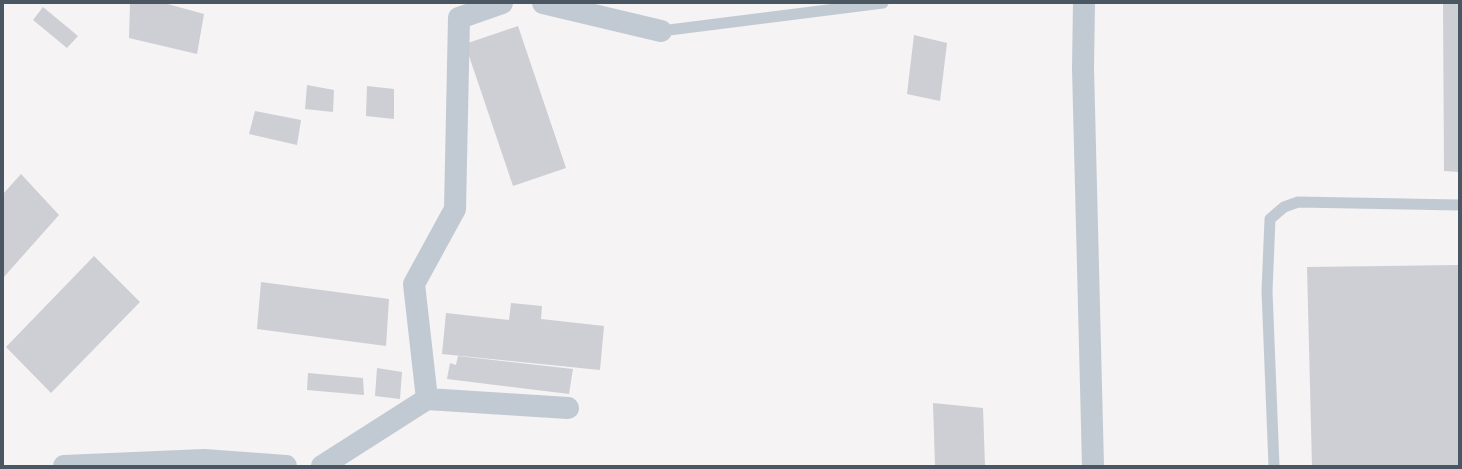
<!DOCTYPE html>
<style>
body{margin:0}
#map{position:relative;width:1462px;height:469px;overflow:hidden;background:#f5f3f3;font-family:Barlow,sans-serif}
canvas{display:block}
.frame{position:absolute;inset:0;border:4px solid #4a5661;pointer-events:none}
</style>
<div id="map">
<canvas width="1462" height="469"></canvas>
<div class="frame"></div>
</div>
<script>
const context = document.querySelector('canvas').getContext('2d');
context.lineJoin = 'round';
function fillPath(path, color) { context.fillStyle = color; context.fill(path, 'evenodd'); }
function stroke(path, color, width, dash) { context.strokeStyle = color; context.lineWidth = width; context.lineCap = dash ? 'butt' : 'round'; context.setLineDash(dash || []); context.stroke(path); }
const building = new Path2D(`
 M130 3H164L204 14 197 54 129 38Z
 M1443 3H1459V172L1444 171Z
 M43 7 78 36 67 48 33 20Z
 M518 26 566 168 513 186 465 44Z
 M914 35 947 43 940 101 907 94Z
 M307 85 334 90 333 112 305 109Z
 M367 86 394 89V119L366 116Z
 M255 111 301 120 297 145 249 134Z
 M21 174 59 215 3 278V194Z
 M94 256 140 302 51 393 6 347Z
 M1459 265V466H1312L1307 267Z
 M261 282 389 299 386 346 257 329Z
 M511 303 542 306 541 319 604 326 600 370 442 354 446 313 509 320Z
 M458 356 573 369 569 394 447 379 450 363 456 365Z
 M377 368 402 372 400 399 375 396Z
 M308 373 363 378 364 395 307 390Z
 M933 403 983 408 985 466H935Z`);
const service = new Path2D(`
 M661 31 883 3
 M1274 466 1267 291 1270 219 1284 207 1298 202 1459 205`);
const minor = new Path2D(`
 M543 3 661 31
 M1084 3 1083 68 1093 466
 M427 399 414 284 455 209 459 18 502 3
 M64 466 204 460
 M204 466V460L286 466
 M322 466 427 399 568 408`);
fillPath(building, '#cdcfd5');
stroke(service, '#c1cad2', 11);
stroke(minor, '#c1cad2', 22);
</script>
